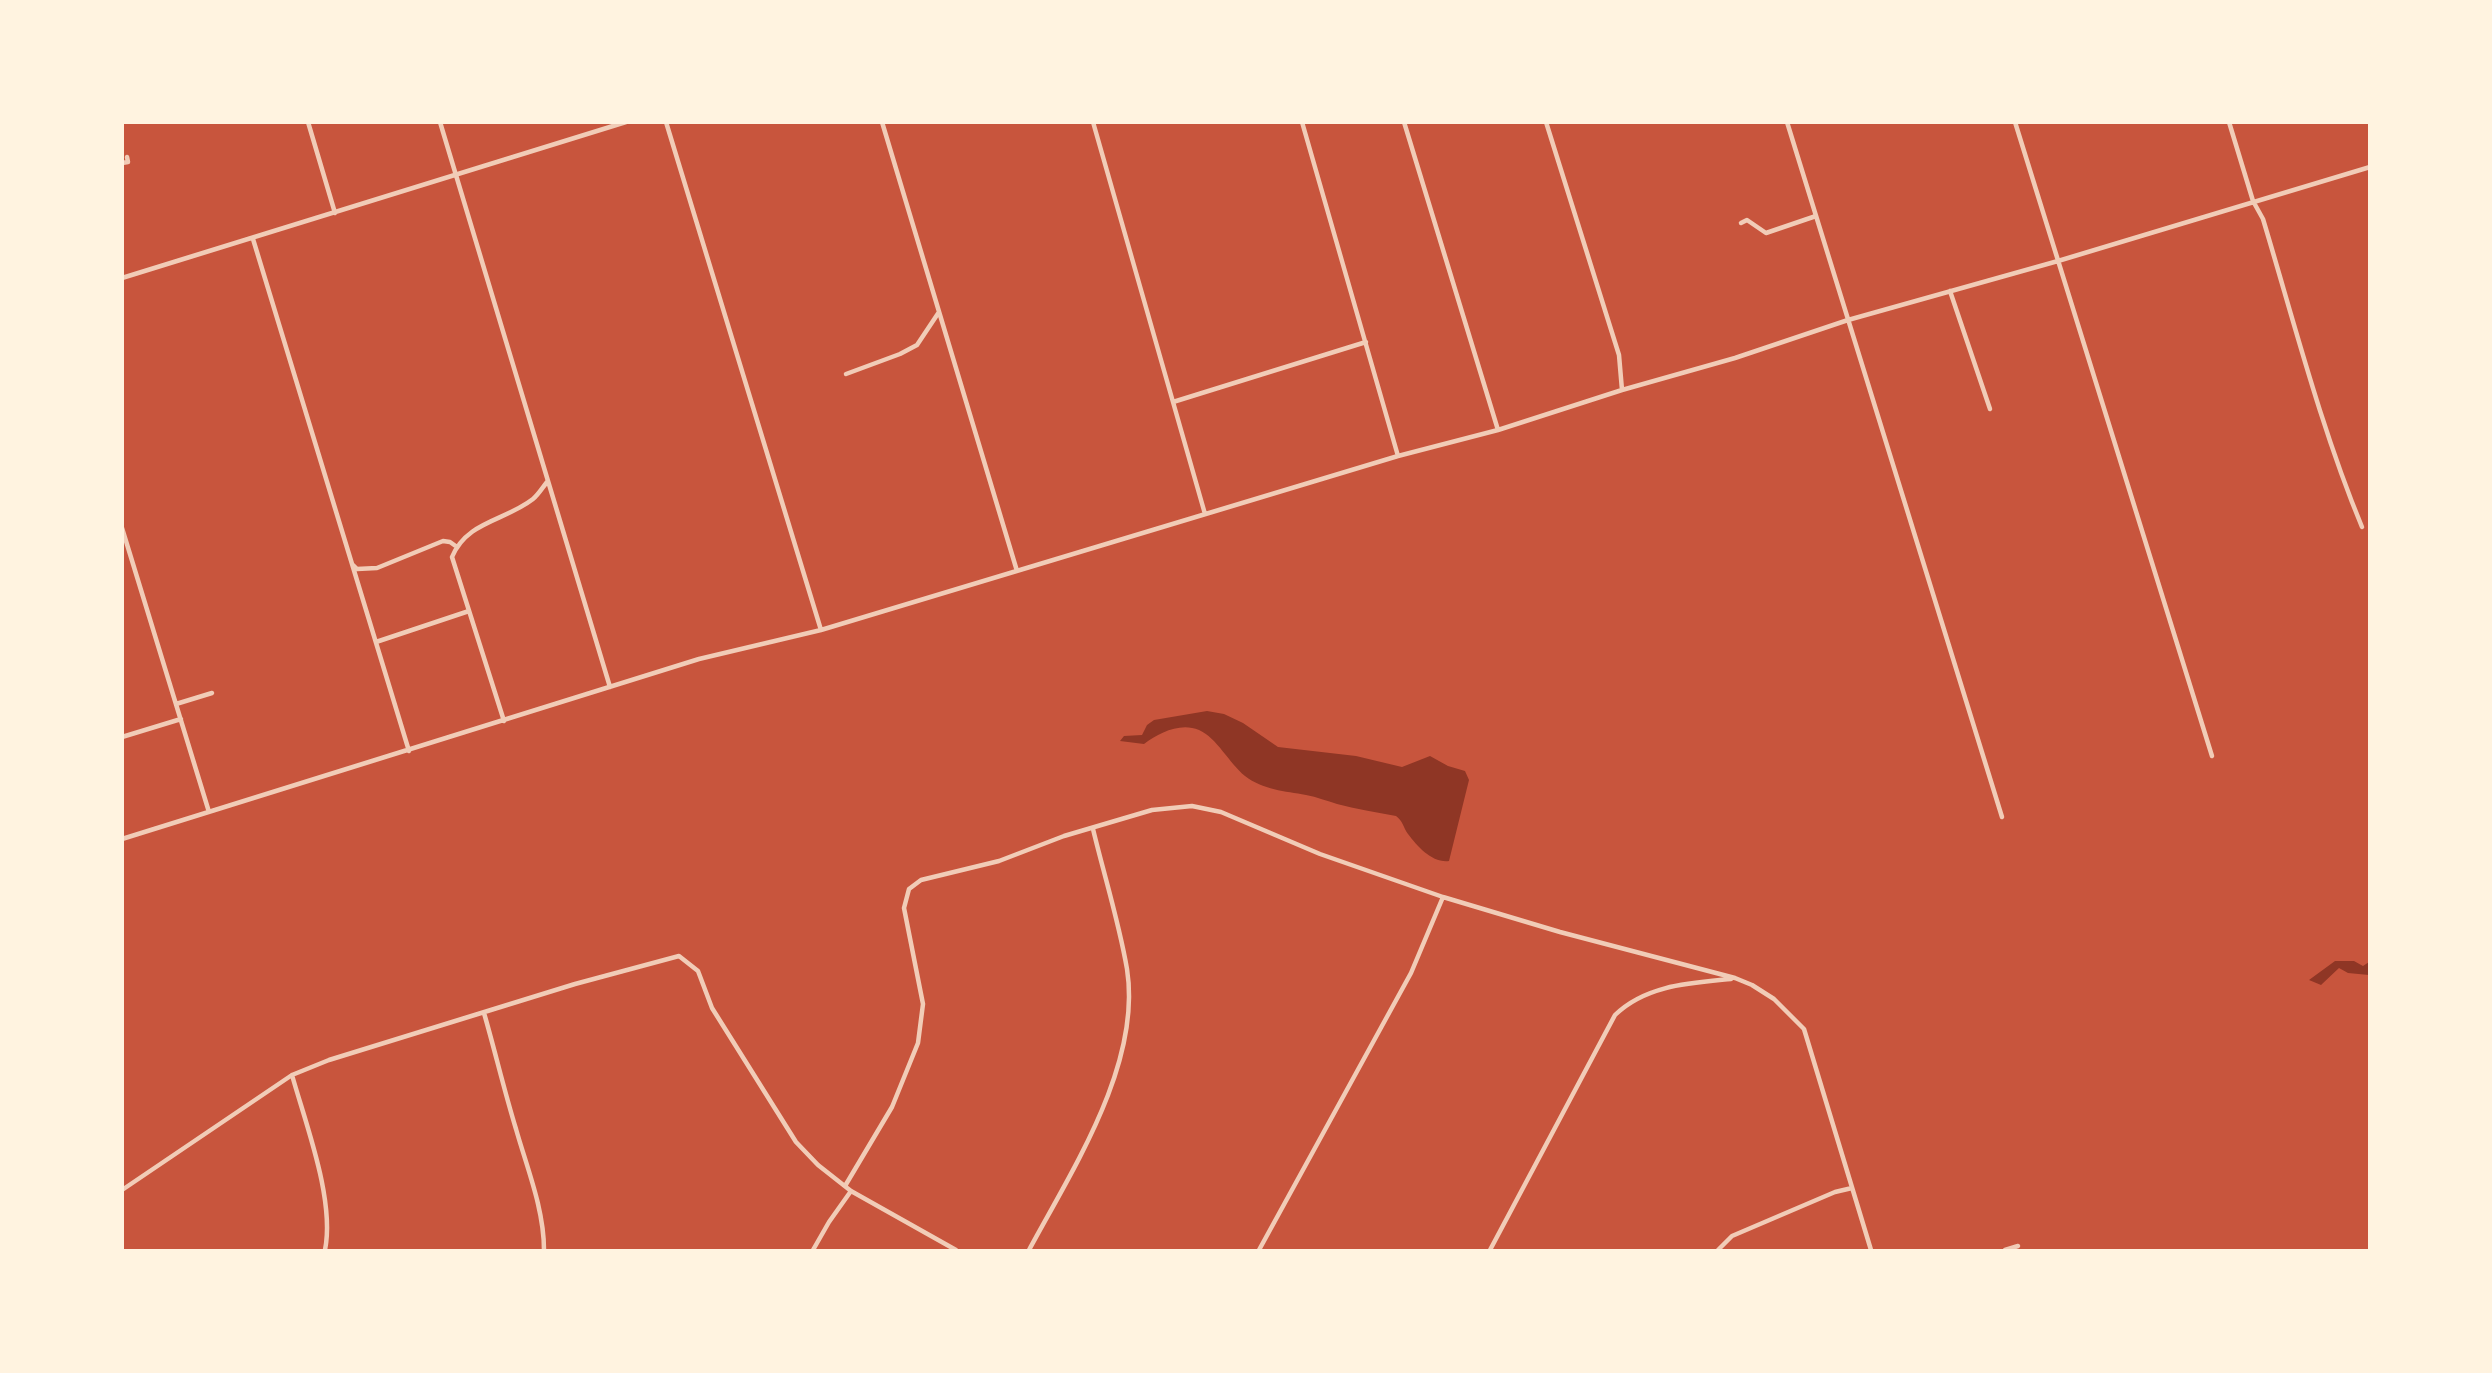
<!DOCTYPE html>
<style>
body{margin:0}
#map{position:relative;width:2492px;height:1373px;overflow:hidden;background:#c8553d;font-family:"PT Sans Narrow",sans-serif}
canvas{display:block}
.frame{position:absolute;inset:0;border:124px solid #fff3e0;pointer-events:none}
</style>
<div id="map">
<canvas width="2492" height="1373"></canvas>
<div class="frame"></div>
</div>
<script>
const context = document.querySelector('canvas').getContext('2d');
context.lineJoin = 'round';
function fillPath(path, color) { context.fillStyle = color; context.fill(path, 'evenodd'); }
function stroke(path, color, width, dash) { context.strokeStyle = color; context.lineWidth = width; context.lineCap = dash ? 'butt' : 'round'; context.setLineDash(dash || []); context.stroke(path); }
const water = new Path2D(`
 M1207 711 1224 714 1243 723 1278 747 1356 756 1402 767 1430 756 1448 766 1465 771 1469 780 1449 861C1432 863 1418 847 1408 834 1403 827 1403 821 1396 816 1376 812 1356 809 1337 804 1327 801 1317 797 1306 795 1285 791 1263 790 1245 776 1229 763 1217 738 1199 730 1180 722 1159 733 1144 744L1120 741 1124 736 1142 735 1147 725 1154 720Z
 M2335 961H2354L2363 966 2369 962V975L2348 973 2339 968 2321 985 2309 980Z`);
const minor = new Path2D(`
 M308 122 335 213
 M440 122 610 687
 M666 122 821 630
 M882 122 1017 571
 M1093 122 1205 514
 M1302 122 1398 456
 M1404 122 1498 430
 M1546 122 1619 355 1622 390
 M1787 122 2002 817
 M2015 122 2212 756
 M2229 122 2253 201 2263 219C2294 322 2321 428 2362 527
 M122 163 128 162 127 157
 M1741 223 1747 220 1766 233 1816 216
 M253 239 409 751
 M122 278 626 122
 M1950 291 1990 409
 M846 374 900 354 917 345 939 312
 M1173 402 1366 342
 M122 528 209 812
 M353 565 357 569 377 568 443 541 450 542 457 547
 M376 642 469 611
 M176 704 212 693
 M504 721 452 557C467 521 505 521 533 499 538 495 543 487 547 482
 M122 737 181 719
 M122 839 699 659 821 630 1398 456 1498 430 1622 390 1735 358 1848 320 2058 261 2370 167
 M484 1013C495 1051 504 1090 516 1129 527 1168 544 1209 544 1250
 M292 1075C306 1125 335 1200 325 1250
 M845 1186 892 1107 918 1043 923 1004 904 908 909 889 921 880 999 861 1064 836 1152 810 1192 806 1221 812 1320 854 1443 897 1560 932 1735 978 1752 985 1774 999 1804 1029 1871 1250
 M122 1190 292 1075 329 1060 575 984 679 956 698 971 712 1008 796 1142 818 1165 851 1191 956 1250
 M813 1250 829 1222 851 1191
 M1029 1250C1072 1170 1142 1064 1127 969 1119 922 1104 875 1093 829
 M1259 1250 1411 973 1443 897
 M1490 1250 1615 1015C1646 985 1690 983 1731 979
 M1718 1250 1732 1236 1835 1192 1852 1188
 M2005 1250 2018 1246`);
fillPath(water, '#8f3625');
stroke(minor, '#f1ccb7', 4.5);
</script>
